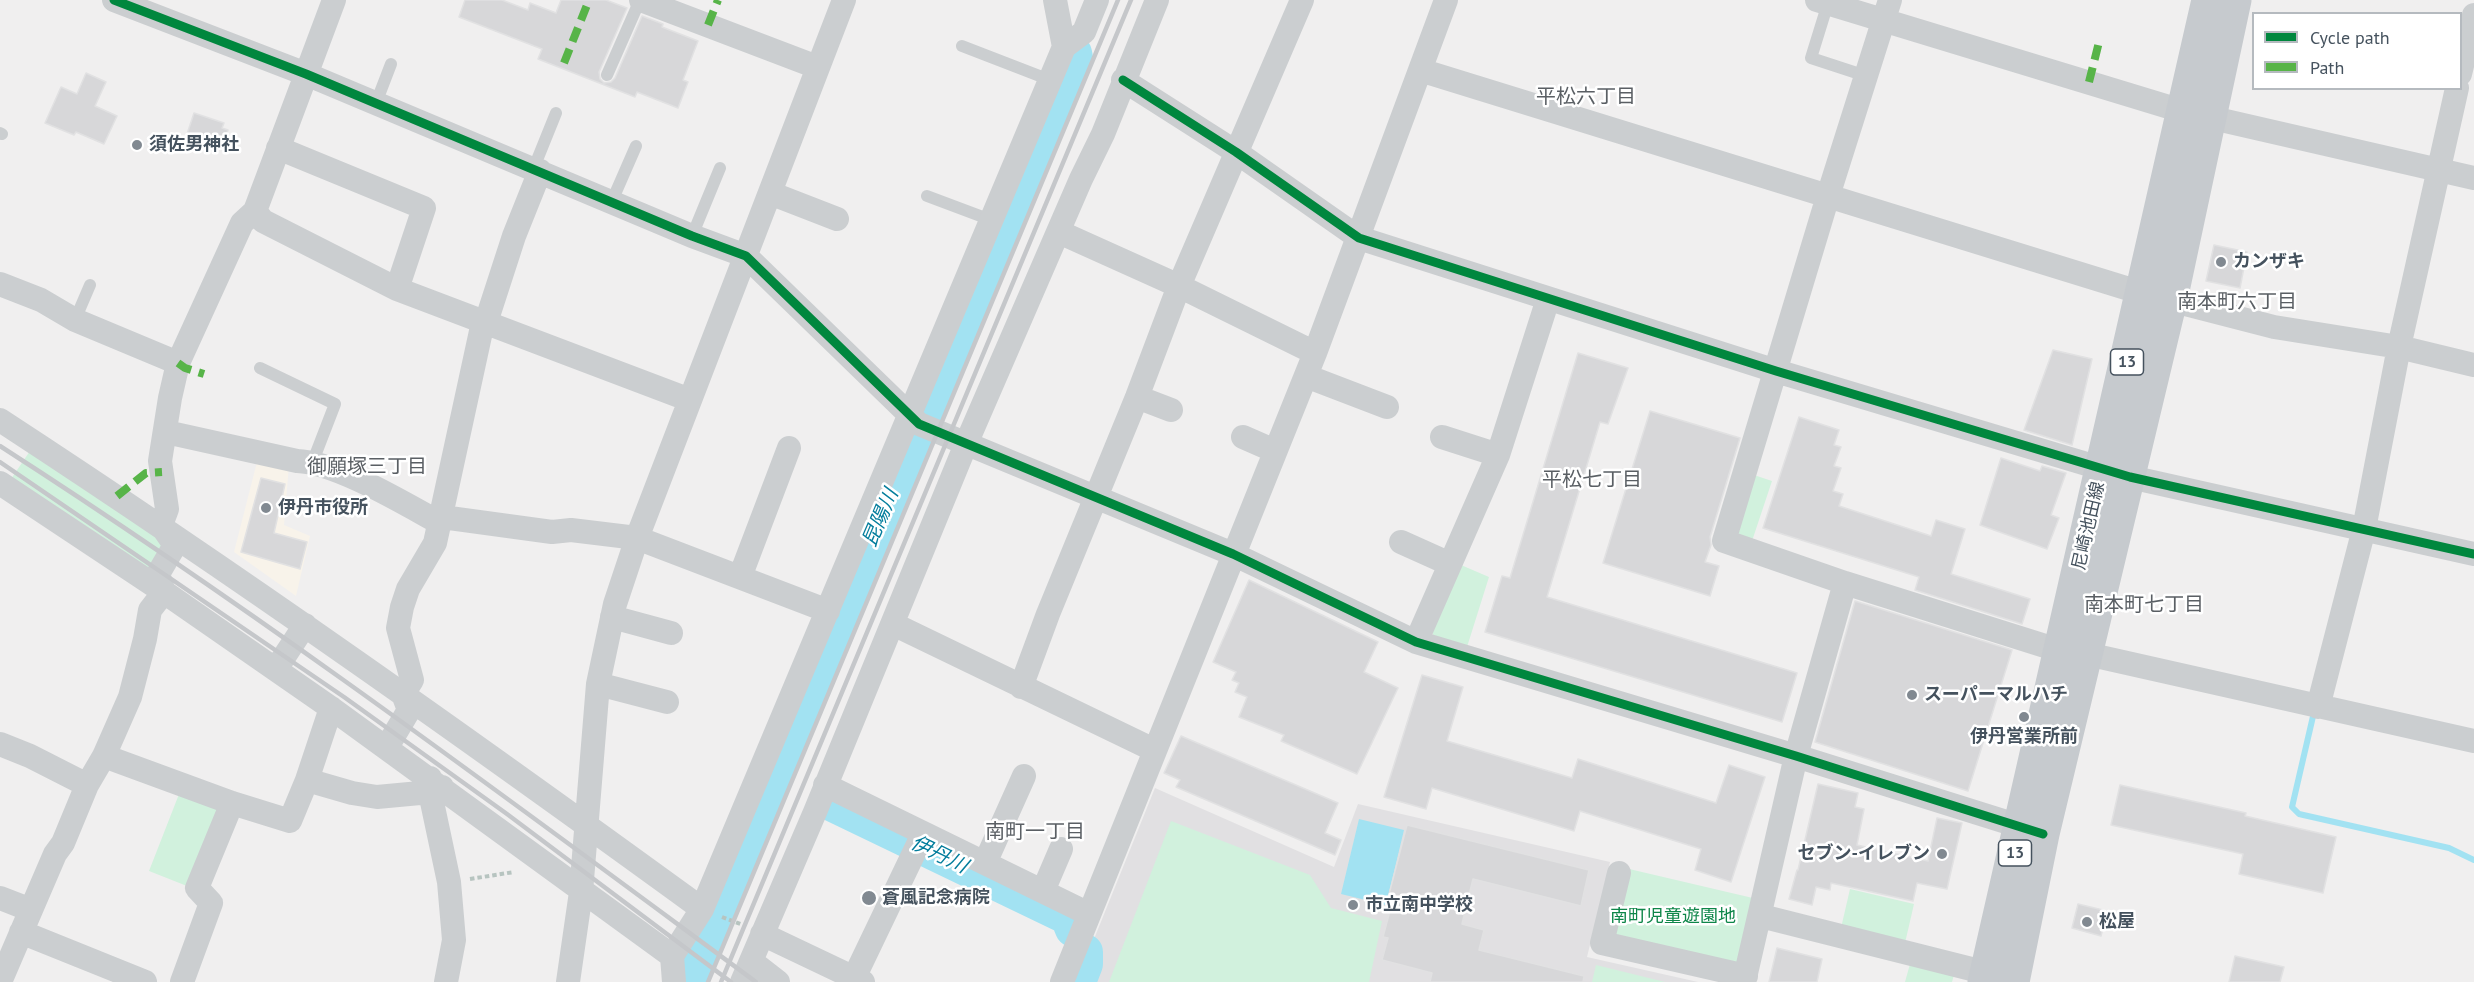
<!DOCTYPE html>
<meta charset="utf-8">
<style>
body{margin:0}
#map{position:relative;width:2474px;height:982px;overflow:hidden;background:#f0efef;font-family:"PT Sans",sans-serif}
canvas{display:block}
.legend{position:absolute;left:2252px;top:12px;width:210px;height:78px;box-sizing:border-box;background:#fff;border:2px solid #b5babf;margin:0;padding:8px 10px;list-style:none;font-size:18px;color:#45525e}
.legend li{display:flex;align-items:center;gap:12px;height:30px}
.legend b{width:30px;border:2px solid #b5babf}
</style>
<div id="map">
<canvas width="2474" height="982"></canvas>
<ul class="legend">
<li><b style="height:8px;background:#00873e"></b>Cycle path</li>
<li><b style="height:8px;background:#57b448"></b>Path</li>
</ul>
</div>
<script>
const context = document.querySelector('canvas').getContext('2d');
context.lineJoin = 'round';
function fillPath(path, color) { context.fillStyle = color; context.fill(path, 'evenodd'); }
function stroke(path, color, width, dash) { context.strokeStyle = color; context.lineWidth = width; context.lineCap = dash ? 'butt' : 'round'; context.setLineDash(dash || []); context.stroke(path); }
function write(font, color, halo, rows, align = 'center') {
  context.font = font + ' "PT Sans","Noto Sans JP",sans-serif'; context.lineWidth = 5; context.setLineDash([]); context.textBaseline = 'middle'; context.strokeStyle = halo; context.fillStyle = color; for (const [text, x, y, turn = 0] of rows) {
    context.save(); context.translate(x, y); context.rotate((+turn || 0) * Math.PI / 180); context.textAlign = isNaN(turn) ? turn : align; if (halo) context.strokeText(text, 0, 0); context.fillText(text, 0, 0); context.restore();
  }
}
const commercial = new Path2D(`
 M258 458 289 465 284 525 310 536 296 596 234 552Z`);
const education = new Path2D(`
 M1155 788 1334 867 1358 804 1610 862 1587 957 1698 982H1085L1092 967V944Z`);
const green = new Path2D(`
 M34 445 172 545 152 578 9 482Z
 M1754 475 1772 481 1751 544 1737 539Z
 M1461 565 1489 577 1467 647 1433 635 1432 622Z
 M181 789 223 804 192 888 149 871Z
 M1171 821 1310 875 1331 908 1382 921 1369 982H1109Z
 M1625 868 1757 899 1741 965 1612 941Z
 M1850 889 1914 904 1905 943 1841 928Z
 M1910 964 1954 975 1952 982H1905Z
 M1596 965 1665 982H1592Z`);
const water = new Path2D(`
 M1359 819 1404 830 1386 905 1341 894Z`);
const stream = new Path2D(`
 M2314 712 2292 807 2299 814 2449 848 2474 860`);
const river = new Path2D(`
 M831 803 1068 917 1073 929
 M688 982 1075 58 1074 53
 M1078 982 1085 964V952`);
const building = new Path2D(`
 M465 0H502L528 10 530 3 556 13 561 0H606L627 8 599 72 600 79 604 83 611 82 615 78 642 16 663 24 662 27 698 41 683 80 688 82 678 108 637 92 635 97 538 59 542 49 459 17Z
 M86 73 106 82 95 106 117 116 104 144 76 132 74 135 45 123 61 87 77 94Z
 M194 113 224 123 222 128 228 130 222 147 217 146 215 150 185 140Z
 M2214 245 2247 252 2240 288 2206 281Z
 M2053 350 2092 359 2072 445 2024 430Z
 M1578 353 1628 368 1608 424 1600 422 1547 597 1797 673 1782 722 1485 632 1502 576 1510 578Z
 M1650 411 1740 438 1710 537 1711 545 1705 562 1719 566 1710 596 1603 563Z
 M1799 417 1839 430 1834 445 1841 447 1834 466 1841 468 1833 491 1843 494 1839 506 1931 536 1936 520 1965 529 1951 574 2030 599 2022 624 1915 590 1919 577 1763 528Z
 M2001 458 2040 471 2042 466 2066 473 2051 515 2059 518 2047 549 1980 525Z
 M261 478 285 484 274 533 307 542 300 569 241 552Z
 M1249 580 1378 642 1364 672 1398 688 1357 774 1281 741 1284 735 1239 717 1247 697 1235 692 1239 683 1232 680 1236 672 1213 662Z
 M1855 601 2012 650 1968 791 1815 742Z
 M1422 675 1463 687 1447 741 1572 778 1578 759 1716 803 1729 765 1765 777 1731 882 1695 870 1701 849 1580 811 1574 831 1432 788 1426 809 1384 797Z
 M1181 736 1338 803 1325 833 1341 840 1335 855 1176 787 1180 780 1164 773Z
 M1818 784 1858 793 1855 807 1864 809 1857 845 1928 861 1937 818 1962 823 1947 889 1917 883 1913 901 1831 883 1830 890 1816 887 1812 905 1789 899 1797 870H1798Z
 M2120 785 2246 813 2245 816 2336 837 2323 893 2239 874 2243 854 2111 825Z
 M1407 825 1589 870 1581 906 1473 879 1462 924 1484 930 1479 950 1584 976 1583 982H1430L1432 973 1382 960 1388 938 1383 937 1392 903 1387 902Z
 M2078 904 2107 911 2101 936 2072 928Z
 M1777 948 1822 959 1817 982H1769Z
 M2235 956 2284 967 2280 982H2229Z`);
const path = new Path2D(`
 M470 879 514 872
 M722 917 743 925`);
const lane = new Path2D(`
 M1828 3 1811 58 1866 76
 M962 46 1050 80
 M607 75 640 0
 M376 103 391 64
 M0 133 2 134
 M533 170 556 113
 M927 196 991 220
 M612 201 636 146
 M692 236 720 168
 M75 320 90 285
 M260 368 335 404 313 461`);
const street = new Path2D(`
 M114 0 306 74 692 236 746 256 919 424 1233 554 1416 642 1796 756 2035 831
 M641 0 817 67
 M1055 0 1064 47
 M1817 0 2182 111 2474 178
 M1890 0 1828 196 1724 541 1845 583 2061 651 2087 654 2474 741
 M1420 70 2142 293 2274 327 2399 347 2474 365
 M2460 74 2474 15
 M1123 80 1236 152 1359 238 1776 371 2130 477 2474 554
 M278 148 424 208 397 289
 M770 193 837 219
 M255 211 263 221 397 289 690 400
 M1059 232 1179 286 1315 353
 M0 284 41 300 75 320 178 363
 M1306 376 1387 407
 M1137 397 1171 410
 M0 420C239 576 471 741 702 909
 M166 432 297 461C336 462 405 504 440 523
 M1243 437 1275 451
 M1442 437 1498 455
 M0 483 164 592 331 708 672 956
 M442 517 552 532 571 530 637 538 828 611
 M1401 542 1450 564
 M740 577 789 448
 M612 617 671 633
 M893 624 1154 750
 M1416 642 1498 455 1548 299
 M276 669 305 625
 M598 684 667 702
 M1021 687 1048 614 1137 397 1179 286 1302 0
 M2318 707 2364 529 2399 347 2457 88
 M0 744 30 756 87 785
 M387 747 409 710 403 694 412 680 398 628 402 607 408 589 435 543 483 322 489 313 514 236 540 171
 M104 756 232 803 290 821 307 780 331 708
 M307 780 352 793 377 797 420 793 430 778
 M825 785 1089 914
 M442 787 432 802 449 882 454 940 446 982
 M985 863 1024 776
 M1619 873 1602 943 1746 976
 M1043 891 1061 849
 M0 898 31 910
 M1761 916 1987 973
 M21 932 145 982
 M762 934 863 982
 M751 961 778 982
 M854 978 923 834
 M0 982 55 854 63 843 87 785 104 756 130 697 145 639 150 610 164 592 158 574 175 545 161 525 167 509 160 461 170 398 178 363 242 223 255 211 334 0
 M182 982 211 903 197 888 232 803
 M568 982 581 892 598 684 615 604 637 538 844 0
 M674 982 672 956 702 909 1064 47 1084 32 1097 0
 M742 982 815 812 966 444 1081 179 1103 134 1157 0
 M1062 982 1315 353 1446 0
 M1744 982 1796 756 1845 583`);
const primary = new Path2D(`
 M1984 982 2208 0
 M2013 982 2043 834 2171 300 2235 0`);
const rail = new Path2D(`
 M0 446C260 613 508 799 756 982
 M0 462 344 697 507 814 731 982
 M708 982 1118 0
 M721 982 1131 0`);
const quiet = new Path2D(`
 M708 25 718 0
 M564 63 589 0
 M2089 82 2100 38
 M178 363 185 368 204 374
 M117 496 146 473 162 472`);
const cycleway = new Path2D(`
 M114 0 306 74 692 236 746 256 919 424 1233 554 1416 642 1796 756 2043 834
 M1123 80 1236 152 1359 238 1776 371 2130 477 2474 554`);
const markers = [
 [137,145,6,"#818991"],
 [2221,262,6,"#818991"],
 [266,508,6,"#818991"],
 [1912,695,6,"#818991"],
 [2024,717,6,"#818991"],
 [1942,854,6,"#818991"],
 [869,898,8,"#818991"],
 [1353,905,6,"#818991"],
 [2087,922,6,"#818991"]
];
const shields = [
 [2127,362,33],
 [2015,853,33]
];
const shieldNames = [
 ["13",2127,362],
 ["13",2015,853]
];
const poiNames = [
 ["須佐男神社",149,145],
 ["カンザキ",2233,262],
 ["伊丹市役所",278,508],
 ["スーパーマルハチ",1924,695],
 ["伊丹営業所前",2024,737,"center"],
 ["セブン-イレブン",1930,854,"right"],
 ["蒼風記念病院",882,898],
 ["市立南中学校",1365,905],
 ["松屋",2099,922]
];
const streetNames = [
 ["尼崎池田線",2089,526,-77]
];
const parkNames = [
 ["南町児童遊園地",1673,917]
];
const neighbourhoodNames = [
 ["平松六丁目",1586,97],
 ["南本町六丁目",2237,302],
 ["御願塚三丁目",367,467],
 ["平松七丁目",1592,480],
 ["南本町七丁目",2144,605],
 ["南町一丁目",1035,832]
];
const waterNames = [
 ["昆陽川",881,518,-67],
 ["伊丹川",939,855,26]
];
fillPath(commercial, '#f8f3ea');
fillPath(education, '#e1e0e2');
fillPath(green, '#d1f1dd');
fillPath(water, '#a2e2f2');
stroke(stream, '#a2e2f2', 6);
stroke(river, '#a2e2f2', 36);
fillPath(building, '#d7d7d9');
stroke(building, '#e1e1e2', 1.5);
stroke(path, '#b7c4c0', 4, [4.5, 3]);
stroke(lane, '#cbced0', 12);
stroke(street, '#cbced0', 24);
stroke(primary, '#c6cace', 33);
stroke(rail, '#c5c7ca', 4.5);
stroke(quiet, '#57b448', 8, [15, 8]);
stroke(cycleway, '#00873e', 9);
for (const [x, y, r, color] of markers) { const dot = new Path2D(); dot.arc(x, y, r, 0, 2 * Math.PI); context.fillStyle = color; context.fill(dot); stroke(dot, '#fff', 2); }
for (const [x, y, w] of shields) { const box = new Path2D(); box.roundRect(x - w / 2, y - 13, w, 26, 4.5); context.fillStyle = '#fff'; context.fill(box); stroke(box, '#45525e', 1.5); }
write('bold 16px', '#45525e', null, shieldNames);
write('bold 18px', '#45525e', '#fff', poiNames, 'left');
write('18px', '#45525e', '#fff', streetNames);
write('18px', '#0e8649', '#fff', parkNames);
write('20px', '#5a5f64', '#fff', neighbourhoodNames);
write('italic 20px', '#037d9c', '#fff', waterNames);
</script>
